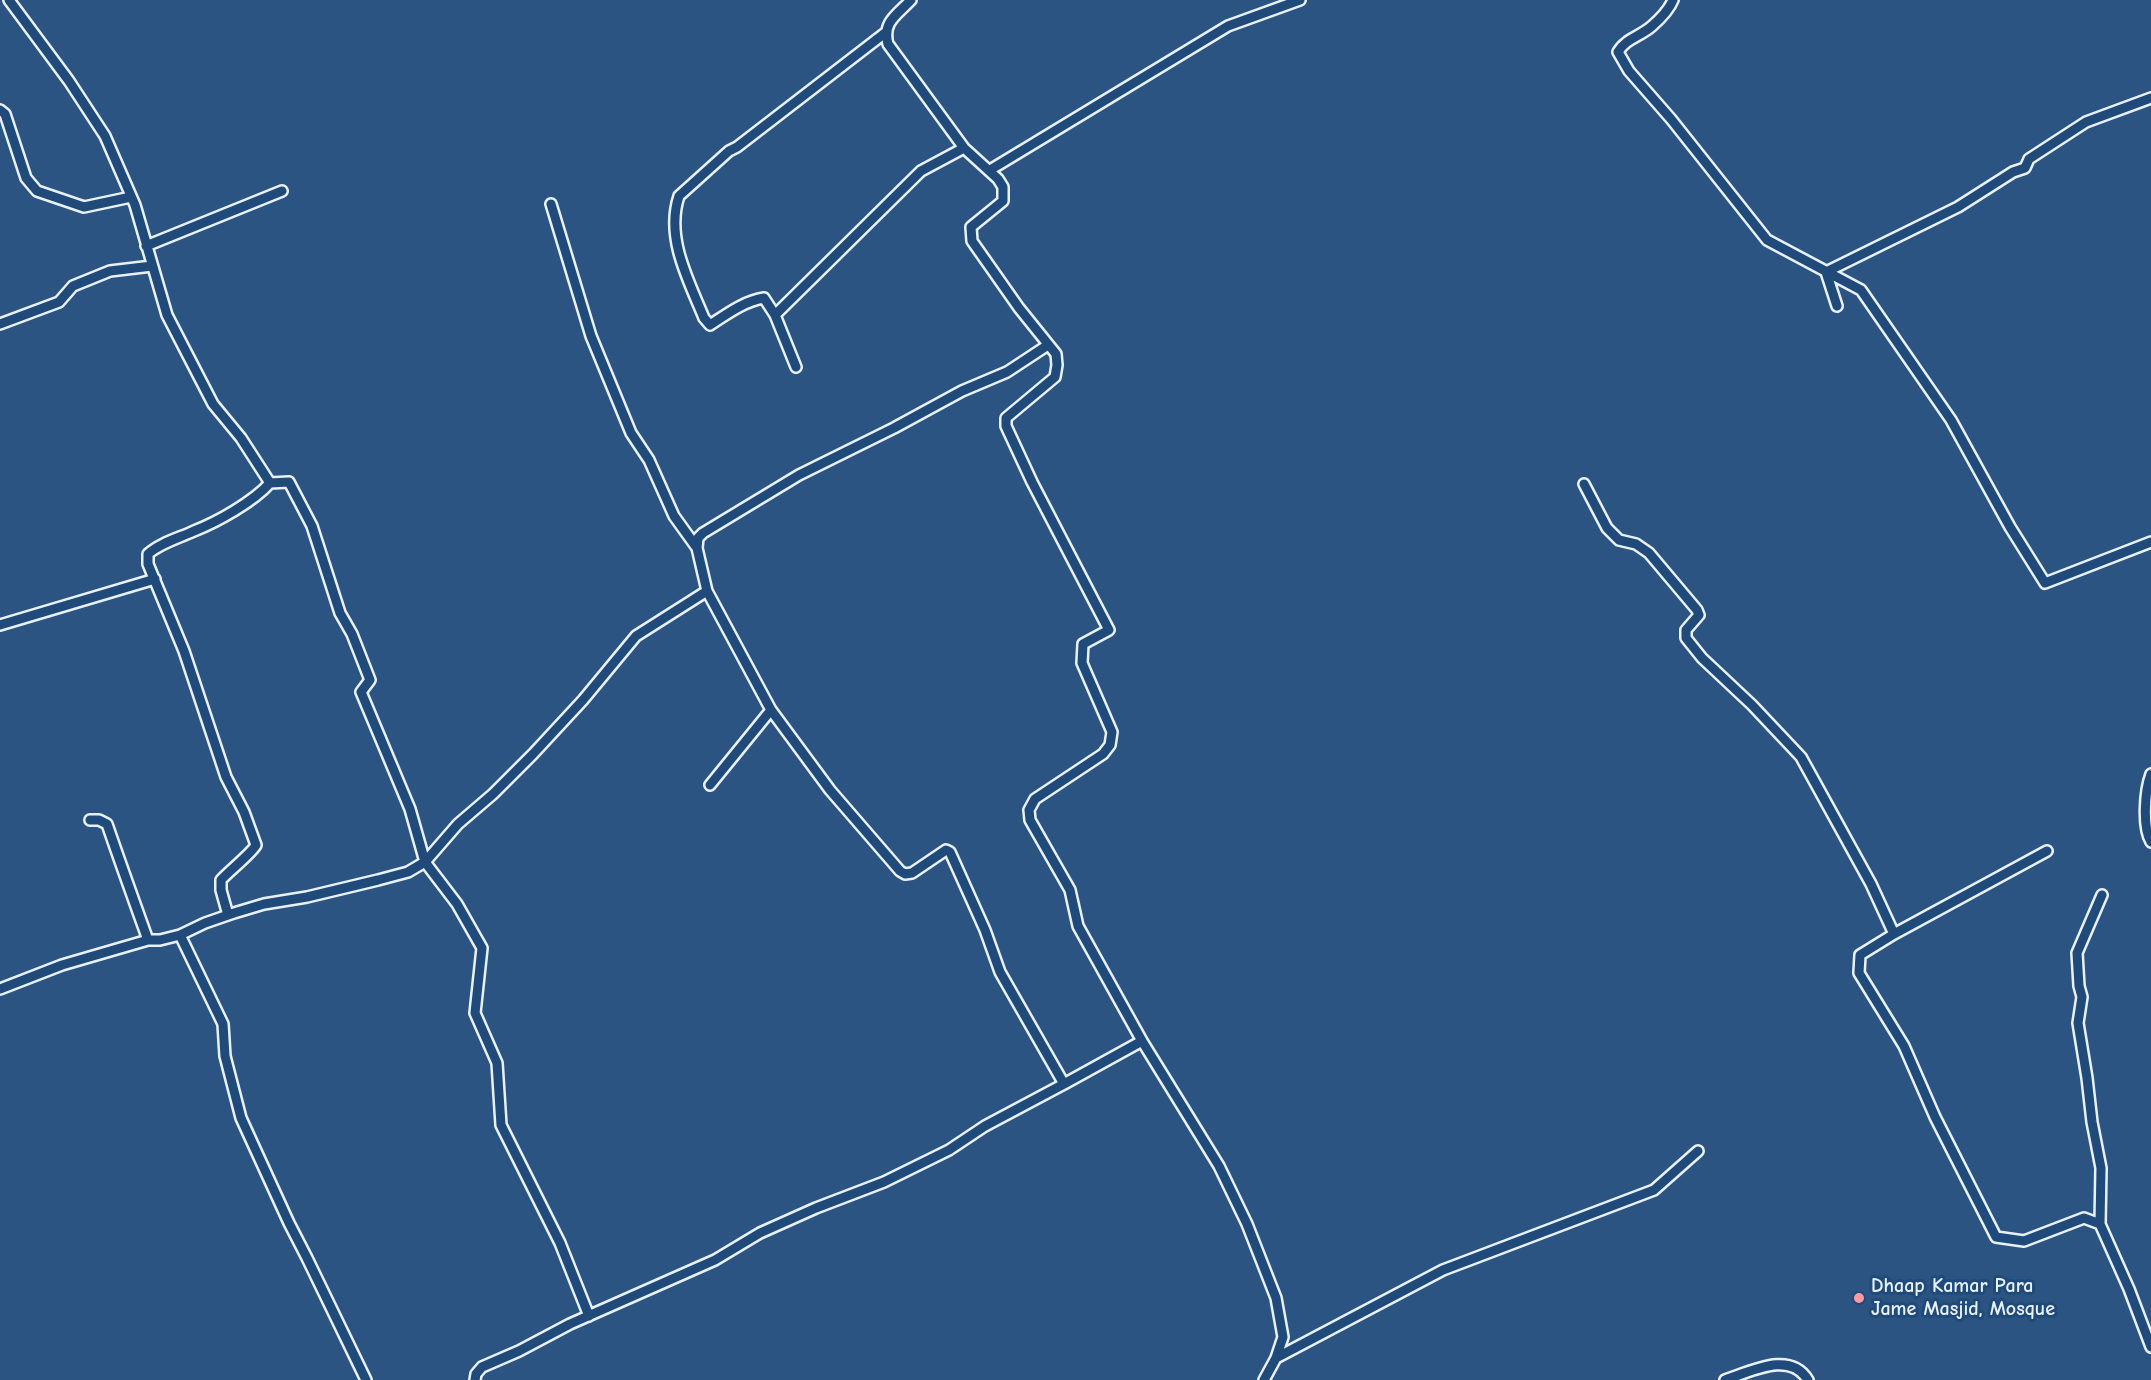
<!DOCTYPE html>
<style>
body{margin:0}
canvas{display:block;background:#2b5482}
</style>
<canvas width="2151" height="1380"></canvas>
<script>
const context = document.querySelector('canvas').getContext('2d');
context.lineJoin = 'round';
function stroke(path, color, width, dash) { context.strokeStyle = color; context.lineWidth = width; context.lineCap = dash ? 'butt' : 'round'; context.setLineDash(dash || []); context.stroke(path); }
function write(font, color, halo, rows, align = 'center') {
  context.font = font + ' "Comic Neue",sans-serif'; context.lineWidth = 6; context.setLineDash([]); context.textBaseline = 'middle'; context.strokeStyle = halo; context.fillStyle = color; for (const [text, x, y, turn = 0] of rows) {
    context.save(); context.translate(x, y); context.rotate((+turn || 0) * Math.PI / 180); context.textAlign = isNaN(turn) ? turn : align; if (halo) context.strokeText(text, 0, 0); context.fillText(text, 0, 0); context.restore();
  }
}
const minor = new Path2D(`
 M9 0 69 81 105 136 135 205 167 315 213 404 241 438 270 483C253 502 217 522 194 531 179 538 160 543 148 554V564L184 651 226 777 244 812 256 845C252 853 228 872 221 880V890L228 915
 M911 0C897 15 882 22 888 44L964 148 998 179 1003 187V201L971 227 972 241 1019 308 1056 354 1057 365 1055 377 1006 418V426L1032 482 1109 630 1083 644 1082 663 1112 732 1110 745 1103 754 1035 799 1029 810 1030 820 1070 890 1078 926 1142 1041 1219 1166 1247 1224 1276 1298 1283 1337 1276 1358 1264 1380
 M1673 0C1669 10 1660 19 1652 26 1641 36 1625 39 1618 52L1629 71 1671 119 1767 240 1861 290 1951 420 2010 527 2045 583 2151 542
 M0 110 5 114 26 178 37 191 84 207 131 197
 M990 170 1228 26 1300 0
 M551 204 591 336 631 433 649 460 674 516 697 548
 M146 246 282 191
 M1837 306 1826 272 1958 207 2013 172 2025 168 2029 159 2086 122 2151 98
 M775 315 921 171 964 148
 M0 324 59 302 73 286 110 271 152 266
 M1048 345 1007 372 962 391 894 428 799 475 703 533 698 538 697 548 707 591 771 710 830 790 900 871 905 874 912 873 946 850 950 852 985 930 1000 972 1064 1084 1142 1041
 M796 367 775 315 764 298C744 301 727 314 710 325L704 318C689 281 665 238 679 196L729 151 737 147 885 33
 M270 483 289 482 312 526 340 613 352 634 370 680 361 692 410 809 425 862 457 904 482 948 475 1013 497 1063 501 1125 560 1243 589 1316
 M1584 484 1607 528 1619 540 1636 544 1649 553 1697 610 1699 615 1686 630V638L1702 658 1752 705 1801 757 1871 884 1894 934 1860 955 1859 973 1904 1046 1935 1117 1996 1237 2024 1241 2084 1218 2100 1224 2129 1289 2151 1347
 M0 625 155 579
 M2151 774C2145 790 2142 827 2151 842
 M710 785 771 710
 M90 820H99L107 824C120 862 134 901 148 940H160L180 935 223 1024 225 1056 241 1118 289 1223 307 1258 366 1380
 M1894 934 2047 851
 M180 935 205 923 234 913 264 904 307 897 378 880 408 872 425 862 458 824 493 794 533 754 583 700 636 636 707 591
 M0 989 62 965 148 940
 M2100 1224 2101 1168 2092 1122 2087 1078 2078 1023 2082 997 2079 986 2077 953 2102 895
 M1276 1358 1443 1270 1654 1190 1698 1151
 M475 1380 476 1374 482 1367 519 1351 570 1324 715 1260 760 1233 816 1208 884 1182 949 1150 985 1126 1064 1084
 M1725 1380C1750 1372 1790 1350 1808 1380`);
const markers = [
 [1859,1298,6,"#ff9aa2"]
];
const poiNames = [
 ["Dhaap Kamar Para",1871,1286],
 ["Jame Masjid, Mosque",1871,1309]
];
stroke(minor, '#e8f1f8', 14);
stroke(minor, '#1f4a7a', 9);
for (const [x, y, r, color] of markers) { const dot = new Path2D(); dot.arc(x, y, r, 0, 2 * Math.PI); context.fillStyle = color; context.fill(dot); stroke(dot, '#1f4a7a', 2); }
write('bold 20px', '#e8f1f8', '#1f4a7a', poiNames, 'left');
</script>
